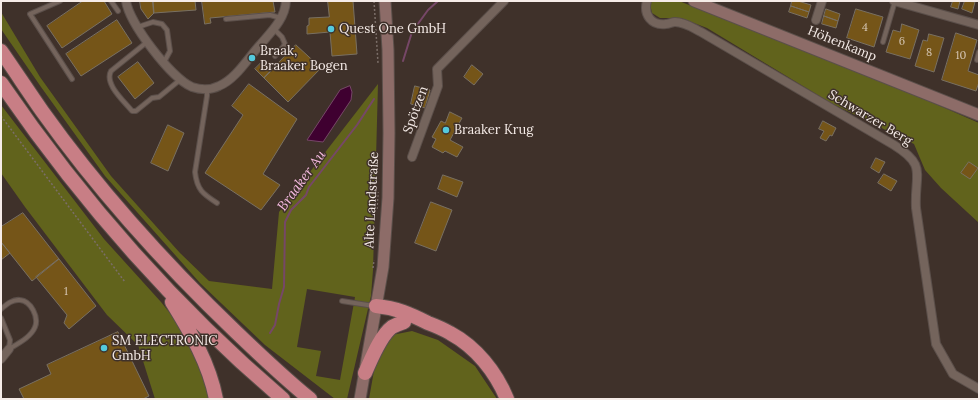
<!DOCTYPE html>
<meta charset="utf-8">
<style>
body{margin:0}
#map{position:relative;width:980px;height:400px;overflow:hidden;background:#3f312a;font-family:Lora,serif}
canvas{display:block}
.frame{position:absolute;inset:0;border:2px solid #f6ece8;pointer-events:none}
</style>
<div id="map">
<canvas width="980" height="400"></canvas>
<div class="frame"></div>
</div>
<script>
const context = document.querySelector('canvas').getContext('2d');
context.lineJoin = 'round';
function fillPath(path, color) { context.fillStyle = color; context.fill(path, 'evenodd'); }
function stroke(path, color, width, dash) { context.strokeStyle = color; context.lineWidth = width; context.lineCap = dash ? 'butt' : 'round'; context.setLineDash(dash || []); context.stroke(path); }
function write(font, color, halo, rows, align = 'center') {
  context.font = font + ' Lora,serif'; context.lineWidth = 3; context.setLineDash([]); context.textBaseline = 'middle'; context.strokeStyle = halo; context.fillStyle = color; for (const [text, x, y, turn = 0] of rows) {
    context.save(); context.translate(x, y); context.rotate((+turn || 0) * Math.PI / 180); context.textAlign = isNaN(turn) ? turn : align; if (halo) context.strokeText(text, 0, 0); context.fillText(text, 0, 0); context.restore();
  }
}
const green = new Path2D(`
 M652 1H679L922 98 979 123V223L941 188 925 170 914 144 831 103 707 28 681 18H660L652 13 650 4Z
 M1 12 40 77 111 176 180 253 209 281 272 289 279 212 378 84 373 270 371 296 347 399H335L265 345 200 283 105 176 41 87 1 29ZM307 289 355 297 340 380 316 376 321 351 297 347Z
 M1 105 104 239 161 302 181 327 191 343 211 399H155L138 345 107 315 25 207 1 173Z
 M412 331 438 340 475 366 497 399H369L375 365 392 335Z`);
const water = new Path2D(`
 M350 86 352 92 351 100 323 142 307 140 340 90Z`);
const stream = new Path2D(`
 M403 61 412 32 428 10 438 1
 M270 333 275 325 279 304 284 287 285 222 291 210 306 195 309 187 357 125 374 99`);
const building = new Path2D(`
 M83 1H104L112 14 62 48 47 26Z
 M140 1H153L154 13 148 19 141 9Z
 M153 1H195L196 10 154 13Z
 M202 1H273L275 12 210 18 211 23 205 24Z
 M328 1H353L357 54 332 56 330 32 307 34V26L309 25V18L329 17Z
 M792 1H798L811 5 809 12 791 6Z
 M953 1H960L958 9 951 7Z
 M965 1 975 2 972 13 962 9Z
 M791 6 809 12 807 18 789 12Z
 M826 9 840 14 838 21 824 16Z
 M856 9 883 17 874 47 847 38Z
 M824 16 838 21 836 28 822 24Z
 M117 20 132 43 81 76 66 54Z
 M902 24 919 30 910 59 886 52 893 30 900 32Z
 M956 33 977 40 968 71 979 75V82L976 91 942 80Z
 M929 34 944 38 934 72 915 66 923 40 927 41Z
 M296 45 321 68 288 102 264 78Z
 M138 62 154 83 135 99 118 77Z
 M262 62 271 71 264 78 255 69Z
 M472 65 483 74 474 85 464 77Z
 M249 84 297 119 263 174 280 185 261 210 205 173 243 115 232 106Z
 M415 86 430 90 425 108 411 104Z
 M450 112 462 118 450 140 463 147 457 157 445 151 443 153 432 147 436 139 432 137 441 121 445 123Z
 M823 121 836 128 832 136 830 135 826 141 820 138 824 131 819 129Z
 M168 125 184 133 168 171 151 163Z
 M876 158 885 162 879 173 871 168Z
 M969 162 978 168 970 179 961 173Z
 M884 174 897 181 891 191 878 183Z
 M443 175 463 182 457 197 438 189Z
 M431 202 452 210 436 251 415 243Z
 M23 213 59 259 32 281 1 242V227Z
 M1 242 10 253 1 260Z
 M59 259 96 306 69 329 64 323 67 315 36 277Z
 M118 332 149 396 143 399H24L19 389 51 374 47 365Z`);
const path = new Path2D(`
 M374 1 378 63
 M1 116 125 282
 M377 209 378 192
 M373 268 374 260`);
const lane = new Path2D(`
 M60 1 30 14 72 79
 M111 1 118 11
 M226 19 270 15 281 18
 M138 27 153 22 162 24 167 30 170 51 164 62
 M274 29 282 37 285 44 283 47 275 56
 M147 42 111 71C104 84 124 101 132 111H136L152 98 159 97 181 79
 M883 42 895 1
 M977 60 979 52
 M207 89V96L195 172C197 190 203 194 217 203
 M342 301 374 306
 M1 309C7 304 13 299 20 300 31 301 39 317 35 327 31 337 19 343 9 349
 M1 318 10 340 9 349`);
const street = new Path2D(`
 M126 1C129 23 171 78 192 87 201 90 211 90 219 86 236 79 248 58 260 45 271 32 285 19 286 1
 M647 1C643 15 652 26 666 24 669 24 672 22 675 22 685 22 693 28 701 32L894 145C928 166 914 174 916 208L936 344 953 374 979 389
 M894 1 979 25
 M816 20 822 1
 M412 157 438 86 437 69 504 1
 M1 359 9 349`);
const secondary = new Path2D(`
 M694 1 979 115
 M360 399 383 267 388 198 389 133 388 50 385 1`);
const highway = new Path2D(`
 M1 51C15 71 28 91 42 111 99 191 165 264 236 332 260 355 284 378 310 399
 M1 83C81 200 175 307 283 399
 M172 302C191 333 209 363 216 399
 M376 306C397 308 410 314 428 323 436 326 443 329 450 333 476 347 496 372 507 399
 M365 373C371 360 380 336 392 327 396 325 401 323 404 322`);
const markers = [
 [331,29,4,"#54cadd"],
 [252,58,4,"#54cadd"],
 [446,130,4,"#54cadd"],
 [104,348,4,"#54cadd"]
];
const numberNames = [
 ["4",865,28],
 ["6",902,42],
 ["8",929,53],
 ["10",961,56],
 ["1",66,292]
];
const poiNames = [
 ["Quest One GmbH",339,29],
 ["Braak,",260,51],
 ["Braaker Bogen",260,66],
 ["Braaker Krug",454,130],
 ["SM ELECTRONIC",112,341],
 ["GmbH",112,356]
];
const streetNames = [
 ["Höhenkamp",842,44,22],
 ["Spötzen",416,110,-70],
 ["Schwarzer Berg",870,118,31],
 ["Alte Landstraße",372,200,-87]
];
const waterNames = [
 ["Braaker Au",302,181,-54]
];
fillPath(green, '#61631c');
fillPath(water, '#3f0030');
stroke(water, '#764767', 1);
stroke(stream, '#764767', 2);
fillPath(building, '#755518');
stroke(building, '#797062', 1);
stroke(lane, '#5b4f4a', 6);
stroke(street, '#5b4f4a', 10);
stroke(secondary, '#5b4f4a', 13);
stroke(highway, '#5b4f4a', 16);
stroke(path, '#7b6e68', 1.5, [2, 2]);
stroke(lane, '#74645c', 4);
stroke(street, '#74645c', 8);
stroke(secondary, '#8d6c68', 11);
stroke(highway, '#c87e85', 14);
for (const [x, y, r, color] of markers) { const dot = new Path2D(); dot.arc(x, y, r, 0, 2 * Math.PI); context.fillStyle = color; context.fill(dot); stroke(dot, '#3f312a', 1.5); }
write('11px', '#d6c6b4', null, numberNames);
write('13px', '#f6ece8', '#3f312a', poiNames, 'left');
write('13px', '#f6ece8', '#3f312a', streetNames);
write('italic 14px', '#f5bae0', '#3f312a', waterNames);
</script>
